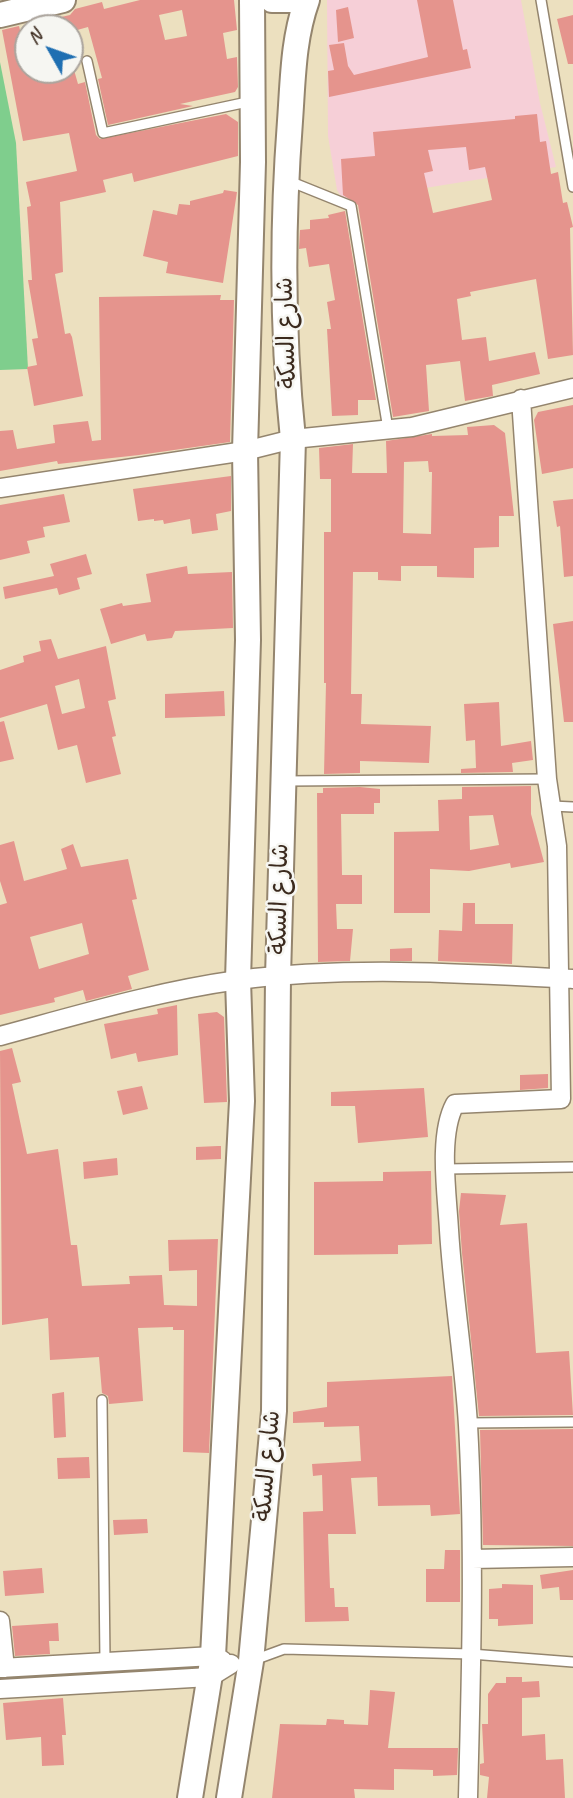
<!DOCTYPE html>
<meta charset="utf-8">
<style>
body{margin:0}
#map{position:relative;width:573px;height:1798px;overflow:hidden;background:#ece0bf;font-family:Caveat,sans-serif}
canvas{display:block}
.north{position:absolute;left:14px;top:14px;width:70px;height:70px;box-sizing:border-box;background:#f6f6f2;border:2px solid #aba49d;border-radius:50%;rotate:310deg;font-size:19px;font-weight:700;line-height:28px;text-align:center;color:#3b2a1e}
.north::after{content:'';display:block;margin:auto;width:24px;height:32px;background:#1f6fb2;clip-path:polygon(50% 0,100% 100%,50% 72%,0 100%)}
</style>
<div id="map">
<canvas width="573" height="1798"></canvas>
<div class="north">N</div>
</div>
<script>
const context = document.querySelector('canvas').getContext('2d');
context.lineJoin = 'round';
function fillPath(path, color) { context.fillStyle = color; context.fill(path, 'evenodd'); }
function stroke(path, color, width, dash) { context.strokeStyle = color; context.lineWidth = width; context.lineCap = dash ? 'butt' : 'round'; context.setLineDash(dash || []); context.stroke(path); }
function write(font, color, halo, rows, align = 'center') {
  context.font = font + ' Caveat,"Playpen Sans Arabic",sans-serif'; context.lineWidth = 5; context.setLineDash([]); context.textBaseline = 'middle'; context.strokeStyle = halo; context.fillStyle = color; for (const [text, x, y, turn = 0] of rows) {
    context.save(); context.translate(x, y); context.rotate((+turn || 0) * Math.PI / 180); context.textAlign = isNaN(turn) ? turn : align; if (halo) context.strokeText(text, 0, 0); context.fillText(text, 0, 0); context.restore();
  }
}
const built = new Path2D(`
 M327 0H521L540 103 556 167 344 201 337 190 328 136Z`);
const green = new Path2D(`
 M0 62 16 143 28 369 0 370Z`);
const building = new Path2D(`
 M140 0H234L237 30 223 33 227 59 237 57 238 87 235 92 180 104 193 106 108 125 98 79 102 78 88 27 70 32V28H35V23L70 15 75 9 102 2 104 9ZM182 10 187 36 165 40 159 15Z
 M417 0H453L463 50 467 49 471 68 329 97 328 71 334 70 329 45 344 43 348 66 354 75 428 57Z
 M348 7 354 38 338 42 336 10Z
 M573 15V64H568L557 19Z
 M19 26 20 30 28 28V70H74L78 84 85 82 96 135 100 139 226 114 238 122V156L134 182 132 173 103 180 106 192 60 202 63 272 55 274 65 334 70 333 72 337 83 396 34 406 27 367 37 365 32 339 38 338 28 280H32L27 207 31 206 26 182 77 171 69 133 23 141 2 30Z
 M537 114 540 142 546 141 551 174 558 172 563 203 567 202 573 227 570 228 573 355 548 359 536 279 470 292 471 296 457 299 462 340 486 337 489 361 535 352 540 374 492 385 493 396 465 401 460 361 426 365 429 411 393 417 358 205 343 195 341 159 375 156 373 132 515 119V116ZM466 147 469 170 485 167 492 200 433 213 424 173 433 171 428 150Z
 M224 190 237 192 223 283 166 273 168 262 143 256 153 210 177 215 179 204 190 205V201L223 193Z
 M345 211 376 400H358V415L332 416 327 329H331L327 302 335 300 329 264 309 267 306 248 299 249 300 230 310 229V220L329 218 328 215Z
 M221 295 220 300H234L230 442 139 455 58 464 57 461 0 471V431L13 430 17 449 55 443 53 425 88 421 92 441 101 440 99 297Z
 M573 405V468L542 474 534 420 538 412Z
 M494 425 505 433 514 516H499V547L474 548V578L437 577V566H401V581L378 580V572H353L351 694H362L361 724 431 726 429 763 360 761V773L324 774 326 683H324V532H331V479H320L319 448 353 444 352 473H387L386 441 432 434V436L468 435 467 427ZM428 461 429 472H432L431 534 403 533 404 462Z
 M231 476V511L216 514 218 530 192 534 190 519 164 524 163 520 154 521V519L138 521 133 489Z
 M64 494 70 522 43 527 45 537 27 541 30 553 0 560V505Z
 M573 499V576L564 577 560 526 557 527 553 501Z
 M86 554 92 574 77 578 80 589 59 595 57 588 5 599 3 587 54 576 50 564Z
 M187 566 188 574 232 572 233 628 175 631 172 638 147 641 145 634 111 644 100 609 122 603 123 606 151 602 146 574Z
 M573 621V722H564L553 624Z
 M51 639 58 659 106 646 116 699 108 701 116 736 112 737 121 774 86 783 77 745 58 750 47 704 0 718V670L24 662 23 656 41 651 39 641ZM79 679 85 708 62 714 55 686Z
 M224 691 225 716 165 718V694Z
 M499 702 501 746 531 741 533 760 512 763 513 772 461 773V769L476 768 475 740 466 741 464 704Z
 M4 721 14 759 0 762V722Z
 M531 786V814L544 862 511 868 510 863 469 871 430 869V913H394V832L439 831 438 800 462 799V787ZM493 815 499 845 470 850 469 816Z
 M360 787 380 789V803H374V814H341L342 875H362V904H336L337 929H353L350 961 318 962 317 793H323V788Z
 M14 841 24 881 67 869 61 849 73 844 81 867 128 859 137 899 132 900 149 970 128 976 132 989 86 1001 83 990 54 998 55 1002 0 1015V905L7 903 0 881V845ZM82 923 89 954 39 969 30 937Z
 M463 903H475V924H513L512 964 438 961 439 930 462 931Z
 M412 948V961H390V949Z
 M177 1005 178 1055 138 1062 136 1053 111 1059 104 1024 158 1014 157 1009Z
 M217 1012 224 1017 227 1102 204 1103 198 1014Z
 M12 1048 21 1082 12 1084 27 1154 58 1149 71 1245H77L82 1286 130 1284 129 1276 162 1275 164 1305 197 1306V1270L169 1271 168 1240 218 1239 209 1453 183 1452 184 1330H173V1327L138 1328 143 1401 109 1404 108 1396 102 1393 99 1357 50 1360 48 1318 2 1325 0 1051Z
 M548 1074V1088L520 1090V1075Z
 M142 1086 148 1109 123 1115 117 1091Z
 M424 1088 428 1137 358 1143 355 1106H331V1092Z
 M218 1146H221V1159L196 1160V1147Z
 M117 1158 118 1175 84 1179 83 1162Z
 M431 1171 432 1244 398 1245V1254L314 1255V1182L383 1181V1172Z
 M461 1193 506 1195 500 1225 527 1223 536 1353 569 1351 573 1415 479 1416 462 1253 459 1211Z
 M452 1376 460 1514 431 1516 430 1505 378 1506 377 1477 351 1478 356 1534H328L330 1588H334L335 1607H348L349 1621 305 1622 303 1512 323 1511 322 1475 313 1476 312 1464 361 1461 359 1426 324 1427V1422L293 1423V1412L327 1407V1382Z
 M64 1392 66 1437 54 1438 52 1394Z
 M573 1429V1546L483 1545 480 1430Z
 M89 1457 90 1478 58 1479 57 1458Z
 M147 1519 148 1533 114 1535 113 1520Z
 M445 1550H460V1602H426V1569H444Z
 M42 1568 44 1593 5 1596 3 1571Z
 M573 1570V1600H560L559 1587 542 1589 540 1575Z
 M502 1584 533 1585V1624L498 1626V1619H489V1589L502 1588Z
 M58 1623 59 1641H49L50 1654 15 1656 12 1626Z
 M506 1677H522V1682L539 1681 540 1697 522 1698V1736L545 1734 546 1760 563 1759 565 1798H487L489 1777 480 1775V1764L484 1763 482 1724H488V1694L496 1683H506Z
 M370 1690 395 1692 388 1748H458L457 1775 433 1776V1770L394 1769V1790L354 1789 355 1798H272L280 1724 326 1725 327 1719 344 1720V1724L368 1725Z
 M63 1698 66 1735H62L64 1765 42 1766 41 1737 6 1740 3 1703Z`);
const lane = new Path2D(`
 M541 0 573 187
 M87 61 103 133 252 101
 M289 181 351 206 388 429
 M285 781 547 779
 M552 806 573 807
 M446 1169 573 1167
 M102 1400 105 1661
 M468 1423 573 1422
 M254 1660 284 1649 471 1654 573 1662`);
const street = new Path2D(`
 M0 488 245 451 293 439 412 427 573 388
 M0 1036C78 1015 158 991 238 980 348 966 463 973 573 979
 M472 1559 573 1557
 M0 1621 5 1668
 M0 1668 213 1656 222 1660
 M0 1689 210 1677 231 1664
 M468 1798C471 1674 475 1550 468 1425 464 1360 453 1295 449 1230 447 1194 438 1135 455 1104L561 1099 557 846 547 779 521 399`);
const secondary = new Path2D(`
 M272 0H292
 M0 15 63 0
 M190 1798 213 1656 242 1101 238 980 248 640 245 451 253 162 252 0
 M229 1798 251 1661 274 1411 278 977 293 439C282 334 282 227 290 121 293 79 293 39 307 0`);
const streetNames = [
 ["شارع السكة",287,333,-92],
 ["شارع السكة",280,899,-89],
 ["شارع السكة",268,1466,-85]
];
fillPath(built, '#f6cfd7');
fillPath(green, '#7fce8d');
fillPath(building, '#e5948d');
stroke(lane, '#94856e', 12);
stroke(street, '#94856e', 21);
stroke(secondary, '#94856e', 28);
stroke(lane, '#fff', 9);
stroke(street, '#fff', 18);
stroke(secondary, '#fff', 24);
write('24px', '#3b2a1e', '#f6f6f2', streetNames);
</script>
